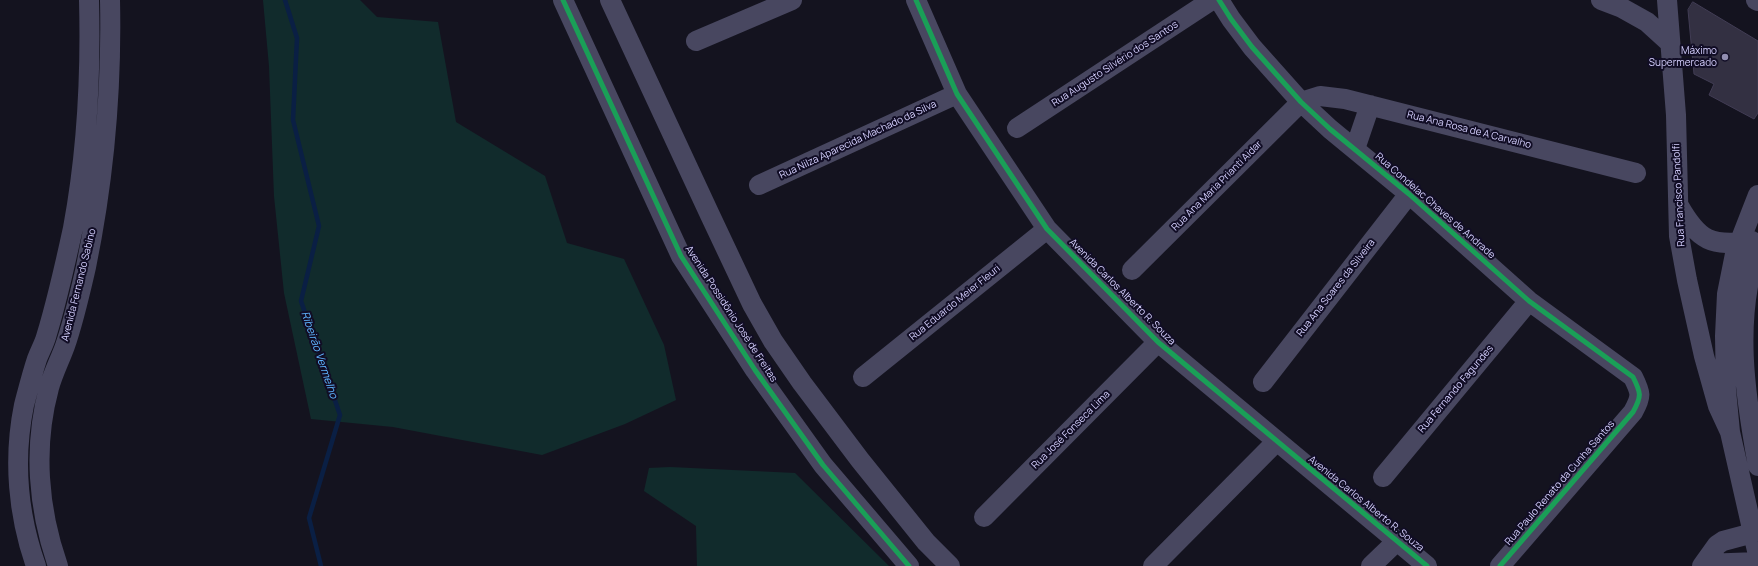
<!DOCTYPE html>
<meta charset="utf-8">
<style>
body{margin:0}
canvas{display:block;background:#14131f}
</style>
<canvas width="1758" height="566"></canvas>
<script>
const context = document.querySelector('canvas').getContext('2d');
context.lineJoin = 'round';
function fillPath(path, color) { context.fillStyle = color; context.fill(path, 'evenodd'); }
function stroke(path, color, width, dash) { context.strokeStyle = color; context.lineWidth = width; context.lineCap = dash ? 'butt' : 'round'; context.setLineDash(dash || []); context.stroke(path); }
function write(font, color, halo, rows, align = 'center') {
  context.font = font + ' Manrope,sans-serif'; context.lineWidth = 4; context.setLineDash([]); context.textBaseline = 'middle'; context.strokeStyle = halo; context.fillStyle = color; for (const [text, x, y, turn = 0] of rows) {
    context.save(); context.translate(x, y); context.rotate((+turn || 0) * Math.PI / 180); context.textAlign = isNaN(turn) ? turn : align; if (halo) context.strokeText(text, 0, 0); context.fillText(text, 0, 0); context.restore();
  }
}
const green = new Path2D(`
 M263 0H360L377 17 438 22 456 122 545 176 567 243 624 259 664 345 676 400 625 424 542 455 393 427 311 419 284 293 274 196 269 66Z
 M670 467 795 473 889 566H697L696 526 644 491 649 468Z`);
const stream = new Path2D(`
 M285 0 297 38 293 120 319 226 301 301 340 415 309 518 321 566`);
const building = new Path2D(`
 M1693 2 1758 41V113L1754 119 1709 95 1714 84 1694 74 1688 10Z`);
const minor = new Path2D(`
 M563 0 681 256 755 370 823 465 909 566
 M610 0 710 215 752 304 773 341 802 383 860 460 926 542 950 566
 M916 0 957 94 1047 229 1158 342 1427 566
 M1219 0 1231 19 1252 47 1301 102 1330 129 1409 194 1529 301 1633 377C1641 393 1642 396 1633 412L1500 566
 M1601 0 1622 8 1647 22 1669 42
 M1667 0 1676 115 1679 236 1687 280 1704 356 1718 406 1730 432
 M1756 0 1758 1
 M696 41 792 0
 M1017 128 1212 0
 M1355 149 1370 105
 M759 185 957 94
 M1758 195 1735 254 1727 294 1725 336 1726 390 1730 432 1758 555
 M1679 206C1699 241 1711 247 1752 241
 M1758 248C1733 318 1745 395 1758 466
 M1132 270 1301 102 1320 96 1345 99 1636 173
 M863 377 1047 229
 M1263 382 1409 194
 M1383 477 1529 301
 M984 517 1158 342
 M1704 564 1758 562
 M36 566C18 515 13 459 24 405 28 390 32 374 37 359 40 351 44 344 46 337 57 301 65 265 73 228 87 153 91 76 89 0
 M58 566C38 509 33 447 49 388 53 373 60 360 65 346 74 320 80 293 86 267 104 179 112 90 110 0
 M1153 566 1276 442
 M1371 566 1397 541
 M1702 566 1717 545 1723 541 1753 533`);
const cycleway = new Path2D(`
 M563 0 681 256 755 370 823 465 909 566
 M916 0 957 94 1047 229 1158 342 1427 566
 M1219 0 1231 19 1252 47 1301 102 1330 129 1409 194 1529 301 1633 377C1641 393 1642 396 1633 412L1500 566`);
const markers = [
 [1725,57,4,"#928eb1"]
];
const poiNames = [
 ["Máximo",1717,51],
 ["Supermercado",1717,63]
];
const streetNames = [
 ["Rua Augusto Silvério dos Santos",1115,64,-33],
 ["Rua Ana Rosa de A Carvalho",1469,130,14],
 ["Rua Nilza Aparecida Machado da Silva",858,140,-25],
 ["Rua Ana Maria Prianti Aidar",1217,186,-45],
 ["Rua Francisco Pandolfi",1679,195,-93],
 ["Rua Condelac Chaves de Andrade",1435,206,41],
 ["Avenida Fernando Sabino",79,285,-76],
 ["Rua Ana Soares da Silveira",1336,288,-52],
 ["Avenida Carlos Alberto R. Souza",1122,292,45],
 ["Rua Eduardo Meier Fleuri",955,303,-39],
 ["Avenida Possidônio José de Freitas",731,314,57],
 ["Rua Fernando Fagundes",1456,389,-50],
 ["Rua José Fonseca Lima",1071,430,-45],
 ["Rua Paulo Renato da Cunha Santos",1560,483,-49],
 ["Avenida Carlos Alberto R. Souza",1366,504,39]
];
const waterNames = [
 ["Ribeirão Vermelho",319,355,71]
];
fillPath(green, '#112b2c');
stroke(stream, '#0a1f44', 4.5);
fillPath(building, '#333042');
stroke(building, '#413c54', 1);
stroke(minor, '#484760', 20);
stroke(cycleway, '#1a9f57', 5);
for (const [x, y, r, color] of markers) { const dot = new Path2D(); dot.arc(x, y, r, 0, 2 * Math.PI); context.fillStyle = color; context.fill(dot); stroke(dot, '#110d25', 1.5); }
write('10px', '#d6d1ff', '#110d25', poiNames, 'right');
write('10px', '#d6d1ff', '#110d25', streetNames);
write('italic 11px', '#5fb5ff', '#110d25', waterNames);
</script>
